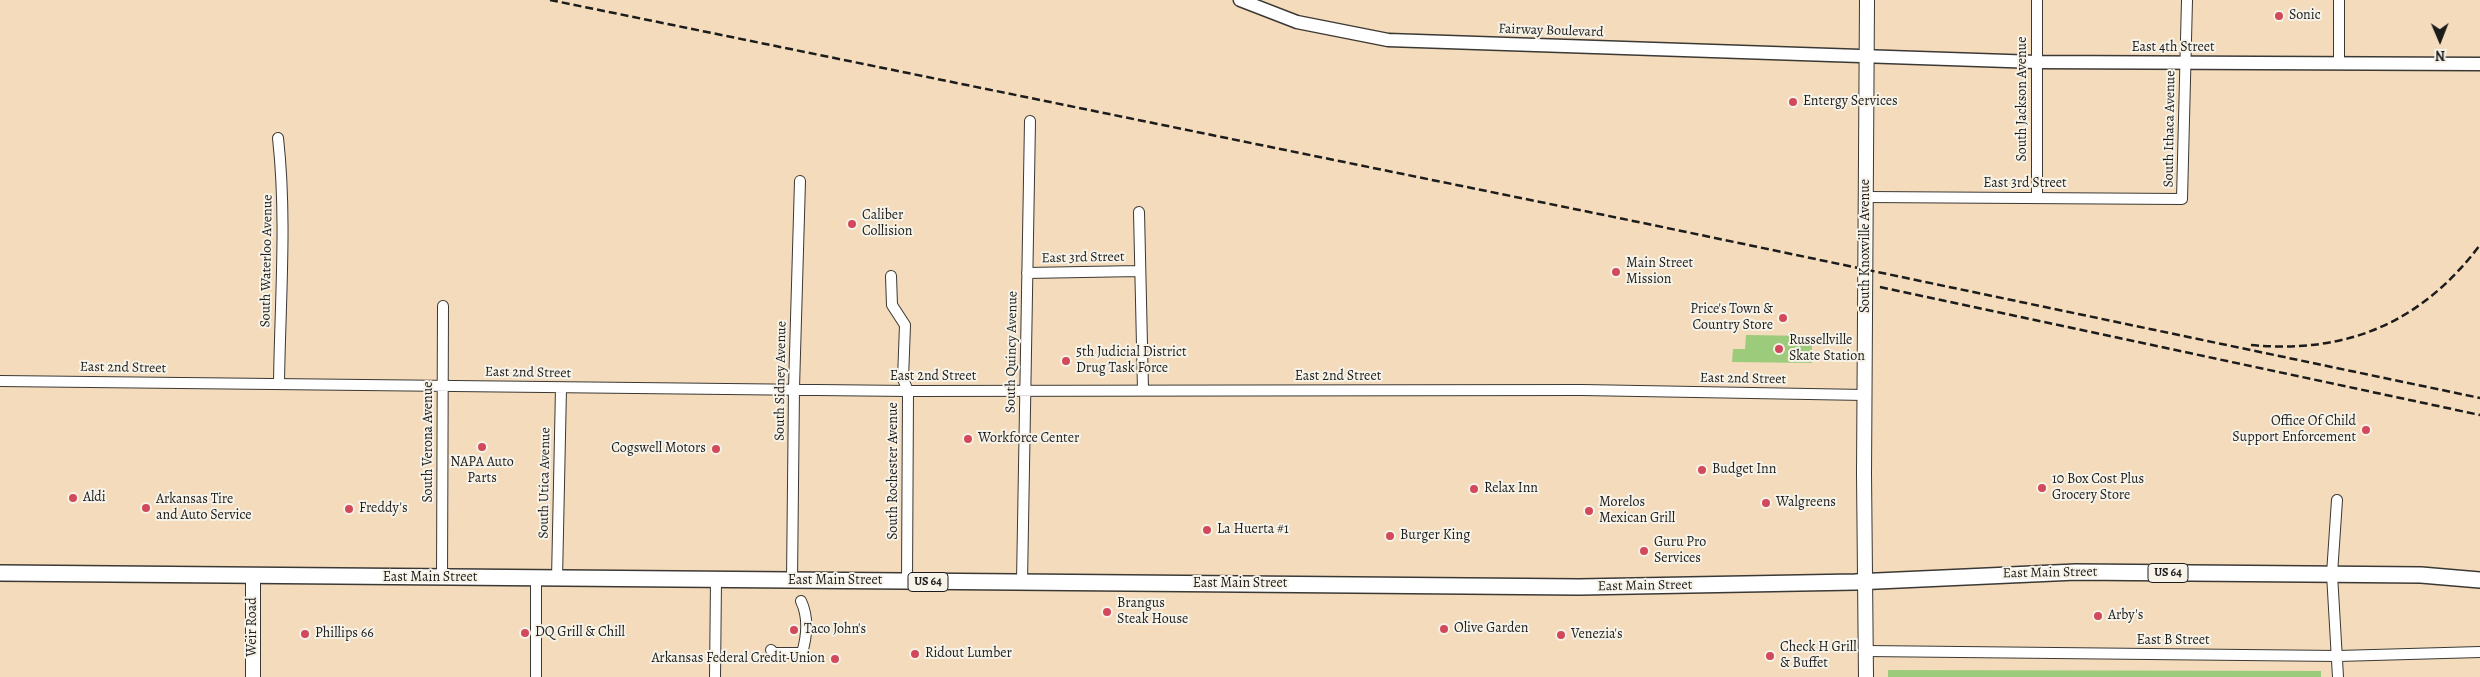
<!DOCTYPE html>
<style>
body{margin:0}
#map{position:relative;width:2480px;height:677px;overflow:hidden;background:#f3dbbb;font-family:Alegreya,serif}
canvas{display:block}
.north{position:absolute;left:2415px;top:15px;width:50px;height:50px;-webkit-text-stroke:4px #f7f3e8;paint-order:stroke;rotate:179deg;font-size:14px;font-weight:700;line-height:20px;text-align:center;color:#1c1c1c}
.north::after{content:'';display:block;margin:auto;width:18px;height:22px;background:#1c1c1c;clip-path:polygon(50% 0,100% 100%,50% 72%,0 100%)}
</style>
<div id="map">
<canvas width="2480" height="677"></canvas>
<div class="north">N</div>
</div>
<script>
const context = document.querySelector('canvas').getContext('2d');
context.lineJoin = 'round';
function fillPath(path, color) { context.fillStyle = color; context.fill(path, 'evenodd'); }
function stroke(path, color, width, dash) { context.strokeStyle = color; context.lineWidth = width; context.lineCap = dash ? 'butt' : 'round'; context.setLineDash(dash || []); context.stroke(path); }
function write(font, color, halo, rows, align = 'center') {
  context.font = font + ' Alegreya,serif'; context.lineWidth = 4; context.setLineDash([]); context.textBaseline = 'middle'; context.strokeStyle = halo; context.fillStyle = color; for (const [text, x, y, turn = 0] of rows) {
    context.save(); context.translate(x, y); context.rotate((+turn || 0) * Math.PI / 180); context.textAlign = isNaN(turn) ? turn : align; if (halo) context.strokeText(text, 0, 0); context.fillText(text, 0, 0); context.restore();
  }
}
const green = new Path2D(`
 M1746 335 1812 336V363L1732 362 1733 349H1745Z
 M1888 670 2321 671V677H1888Z`);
const minor = new Path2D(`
 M2339 63V0
 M278 138C287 219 280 302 279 384
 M1867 197 2182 199 2187 0
 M2037 198V0
 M1139 212 1143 390
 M1027 273 1139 271
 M891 276 892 305 905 325 903 379 908 391 907 582
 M0 381 908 391 1582 390 1865 395
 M2337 500 2332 574 2338 677
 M442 578 443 306
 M557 579 561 388
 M792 581 794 388 800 181
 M1022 582 1030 121
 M771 650 774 653H802C807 636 809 618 801 601
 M1866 651 2338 656 2480 652
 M536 677V579
 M715 677 716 580`);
const tertiary = new Path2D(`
 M1240 0 1297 22 1388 40 2037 62 2480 64`);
const secondary = new Path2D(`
 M253 677V577
 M1866 677 1864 473 1867 0`);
const primary = new Path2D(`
 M0 573 1579 587 1855 582 2076 572 2421 575 2480 580`);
const rail = new Path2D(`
 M550 0 1648 224 2480 398
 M1880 287 2480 415
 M2251 345C2347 354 2421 323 2480 245`);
const markers = [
 [2279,16,5,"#d1495b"],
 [1793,102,5,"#d1495b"],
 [852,224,5,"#d1495b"],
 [1616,272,5,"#d1495b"],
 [1783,318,5,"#d1495b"],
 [1779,349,5,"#d1495b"],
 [1066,361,5,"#d1495b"],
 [2366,430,5,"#d1495b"],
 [968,439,5,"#d1495b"],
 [482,447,5,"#d1495b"],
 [716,449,5,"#d1495b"],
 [1702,470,5,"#d1495b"],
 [2042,488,5,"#d1495b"],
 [1474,489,5,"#d1495b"],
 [73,498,5,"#d1495b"],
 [1766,503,5,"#d1495b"],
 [146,508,5,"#d1495b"],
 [349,509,5,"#d1495b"],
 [1589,511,5,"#d1495b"],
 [1207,530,5,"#d1495b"],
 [1390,536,5,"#d1495b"],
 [1644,551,5,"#d1495b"],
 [1107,612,5,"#d1495b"],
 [2098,616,5,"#d1495b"],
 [1444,629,5,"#d1495b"],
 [794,630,5,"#d1495b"],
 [525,633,5,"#d1495b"],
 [305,634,5,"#d1495b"],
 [1561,635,5,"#d1495b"],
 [915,654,5,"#d1495b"],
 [1770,656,5,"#d1495b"],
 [835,659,5,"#d1495b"]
];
const shields = [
 [2168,573,40],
 [928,582,40]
];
const shieldNames = [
 ["US 64",2168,573],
 ["US 64",928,582]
];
const poiNames = [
 ["Sonic",2289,16],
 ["Entergy Services",1803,102],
 ["Caliber",862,216],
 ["Collision",862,232],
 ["Main Street",1626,264],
 ["Mission",1626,280],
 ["Price's Town &",1773,310,"right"],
 ["Country Store",1773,326,"right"],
 ["Russellville",1789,341],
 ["Skate Station",1789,357],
 ["5th Judicial District",1076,353],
 ["Drug Task Force",1076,369],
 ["Office Of Child",2356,422,"right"],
 ["Support Enforcement",2356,438,"right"],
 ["Workforce Center",978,439],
 ["Cogswell Motors",706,449,"right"],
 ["NAPA Auto",482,463,"center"],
 ["Parts",482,479,"center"],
 ["Budget Inn",1712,470],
 ["10 Box Cost Plus",2052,480],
 ["Grocery Store",2052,496],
 ["Relax Inn",1484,489],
 ["Aldi",83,498],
 ["Arkansas Tire",156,500],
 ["and Auto Service",156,516],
 ["Morelos",1599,503],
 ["Mexican Grill",1599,519],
 ["Walgreens",1776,503],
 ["Freddy's",359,509],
 ["La Huerta #1",1217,530],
 ["Burger King",1400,536],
 ["Guru Pro",1654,543],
 ["Services",1654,559],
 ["Brangus",1117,604],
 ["Steak House",1117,620],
 ["Arby's",2108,616],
 ["Olive Garden",1454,629],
 ["Taco John's",804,630],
 ["DQ Grill & Chill",535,633],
 ["Phillips 66",315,634],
 ["Venezia's",1571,635],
 ["Check H Grill",1780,648],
 ["& Buffet",1780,664],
 ["Ridout Lumber",925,654],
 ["Arkansas Federal Credit Union",825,659,"right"]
];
const streetNames = [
 ["Fairway Boulevard",1551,31,2],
 ["East 4th Street",2173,48],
 ["South Jackson Avenue",2023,99,-90],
 ["South Ithaca Avenue",2170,129,-89],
 ["East 3rd Street",2025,184],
 ["South Knoxville Avenue",1866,246,-90],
 ["East 3rd Street",1083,258,-1],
 ["South Waterloo Avenue",267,261,-89],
 ["South Quincy Avenue",1012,352,-89],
 ["East 2nd Street",123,368,1],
 ["East 2nd Street",528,373,1],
 ["East 2nd Street",933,377],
 ["East 2nd Street",1338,377],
 ["East 2nd Street",1743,379,1],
 ["South Sidney Avenue",781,381,-89],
 ["South Verona Avenue",429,442,-90],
 ["South Rochester Avenue",894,471,-90],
 ["South Utica Avenue",545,483,-89],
 ["East Main Street",2050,573,-1],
 ["East Main Street",430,578],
 ["East Main Street",835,581],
 ["East Main Street",1240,584],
 ["East Main Street",1645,586,-1],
 ["Weir Road",253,627,-90],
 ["East B Street",2173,641]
];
fillPath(green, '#9ccc7b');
stroke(minor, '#3c3934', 12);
stroke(tertiary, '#3c3934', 15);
stroke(secondary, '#3c3934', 16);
stroke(primary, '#3c3934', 18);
stroke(minor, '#fff', 10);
stroke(tertiary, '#fff', 12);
stroke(secondary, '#fff', 14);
stroke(primary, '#fff', 15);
stroke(rail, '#1c1c1c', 2.5, [8, 4]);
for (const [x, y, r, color] of markers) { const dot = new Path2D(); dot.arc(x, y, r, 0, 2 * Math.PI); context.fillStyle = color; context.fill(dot); stroke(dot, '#f7f3e8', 2); }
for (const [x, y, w] of shields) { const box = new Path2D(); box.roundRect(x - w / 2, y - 9.5, w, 19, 4); context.fillStyle = '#f7f3e8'; context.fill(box); stroke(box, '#1c1c1c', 1); }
write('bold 12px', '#1c1c1c', null, shieldNames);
write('14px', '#1c1c1c', '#f7f3e8', poiNames, 'left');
write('14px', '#1c1c1c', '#f7f3e8', streetNames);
</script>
